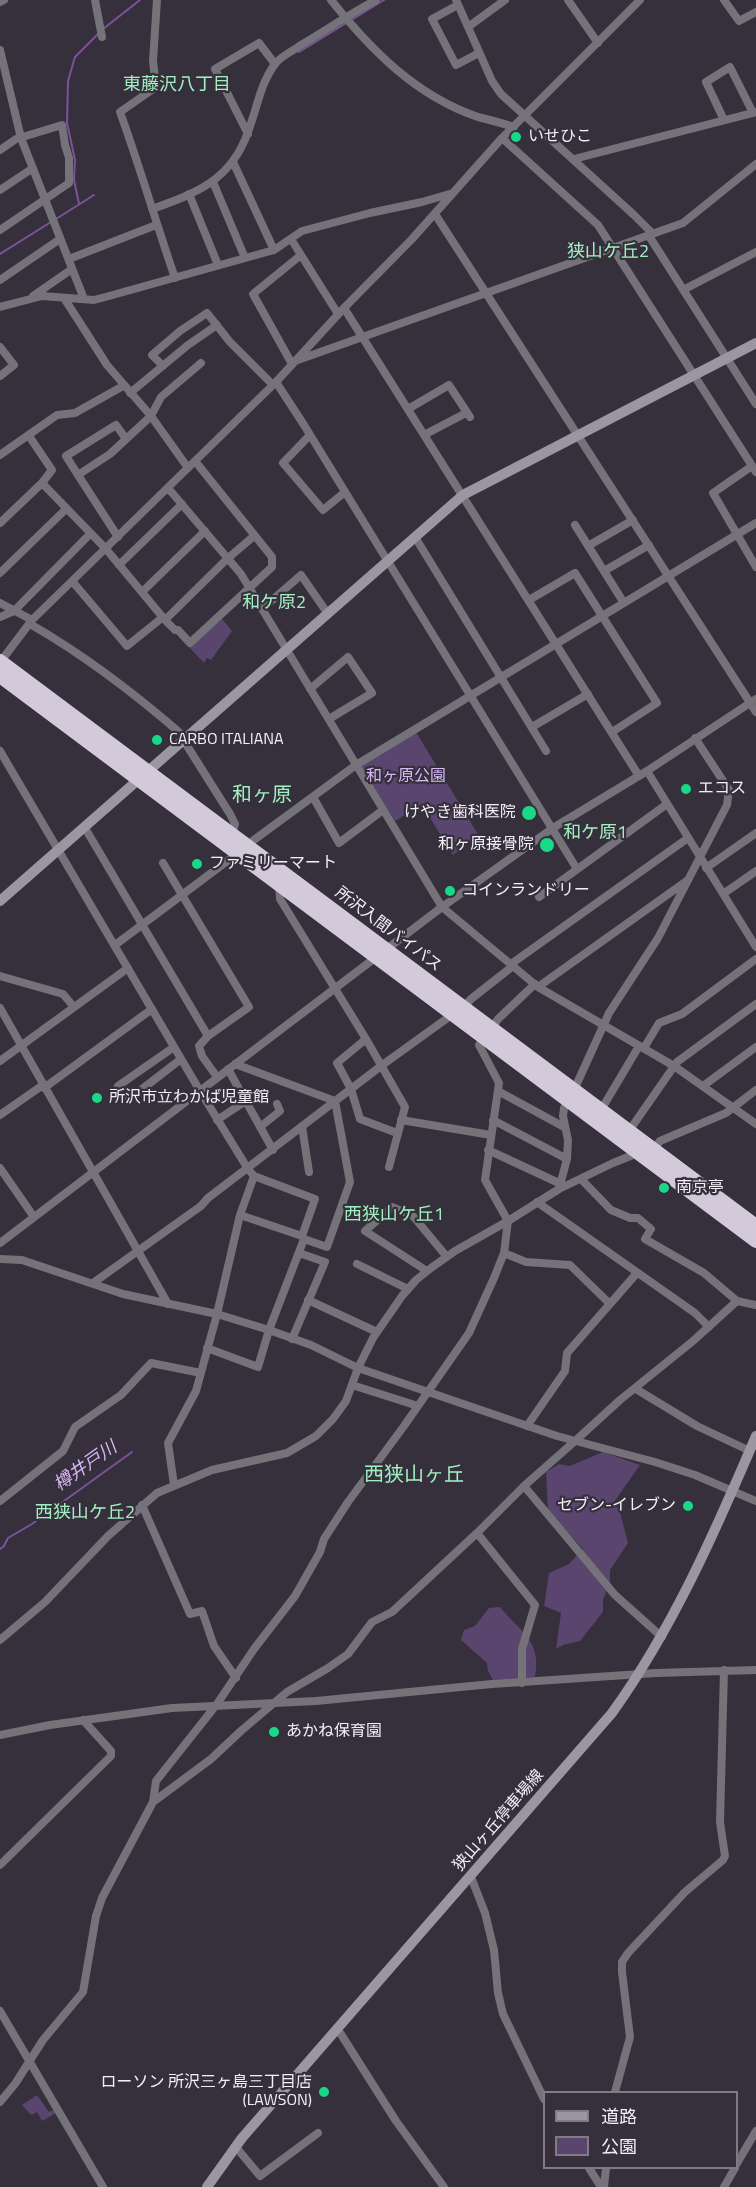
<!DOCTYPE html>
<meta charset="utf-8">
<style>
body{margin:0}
#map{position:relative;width:756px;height:2187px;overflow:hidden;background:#362f3c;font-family:"Titillium Web","Noto Sans JP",sans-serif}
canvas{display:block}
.legend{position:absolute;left:543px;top:2091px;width:195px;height:78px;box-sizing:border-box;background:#362f3c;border:2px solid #827b87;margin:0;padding:8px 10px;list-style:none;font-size:18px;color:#f3eef7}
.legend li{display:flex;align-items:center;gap:12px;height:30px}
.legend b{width:30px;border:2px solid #827b87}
</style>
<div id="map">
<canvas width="756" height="2187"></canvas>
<ul class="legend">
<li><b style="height:8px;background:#9b96a1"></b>道路</li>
<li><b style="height:16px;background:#5a456e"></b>公園</li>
</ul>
</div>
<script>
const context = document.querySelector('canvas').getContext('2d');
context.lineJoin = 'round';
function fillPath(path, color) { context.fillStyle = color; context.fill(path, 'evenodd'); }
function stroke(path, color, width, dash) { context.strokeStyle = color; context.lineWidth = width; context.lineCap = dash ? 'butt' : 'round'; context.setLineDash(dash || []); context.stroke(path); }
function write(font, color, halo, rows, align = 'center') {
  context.font = font + ' "Titillium Web","Noto Sans JP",sans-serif'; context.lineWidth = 4.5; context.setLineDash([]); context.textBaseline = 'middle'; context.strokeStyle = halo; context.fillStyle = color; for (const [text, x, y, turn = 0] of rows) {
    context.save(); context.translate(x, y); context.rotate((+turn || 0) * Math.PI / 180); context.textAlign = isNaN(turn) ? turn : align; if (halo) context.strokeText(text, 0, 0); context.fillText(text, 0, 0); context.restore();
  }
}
const green = new Path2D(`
 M222 619 232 631 211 660 207 658 204 663 189 647Z
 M416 732 479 836 453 855 422 805 395 821 362 767V764Z
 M603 1452 640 1465 614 1502 620 1512 628 1543 610 1570V1581L603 1600V1612L580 1641 563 1645 556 1649 561 1613 544 1606 549 1573 569 1564 583 1549 548 1511 546 1472 559 1464 570 1466Z
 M500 1607C520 1632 542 1640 535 1677L493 1680 488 1671 487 1663 461 1640 464 1630 475 1626 489 1608Z
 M37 2095 49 2112 55 2109 56 2113 42 2121 37 2112 31 2115 22 2105Z`);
const stream = new Path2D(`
 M103 29 140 0
 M299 52 384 0
 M79 204 74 180 75 160 67 123 68 81 75 57 99 33
 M56 219 94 195
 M0 254 51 222
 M0 1549 4 1546 8 1538 32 1524 132 1452`);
const street = new Path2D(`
 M95 0 102 37
 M157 0 153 61 156 87 120 112C140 167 156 223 175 278
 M331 0C371 50 416 96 478 117 490 120 502 123 514 127
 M456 0 492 81 501 94 634 215 653 234
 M568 0 598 43
 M724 0 739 21 756 12
 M0 2 4 0
 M458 5 432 19 456 65 479 53
 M468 27 505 0
 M0 50 21 138 84 299
 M724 120 706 82 730 67 753 113
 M248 134 215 69 259 43 275 64
 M502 138 598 225 756 472
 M0 150 16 139 62 125 65 145 69 158V183L0 230
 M574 159 756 112
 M233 162 274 250
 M213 182 245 258
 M0 190 33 168
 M189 194 218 265
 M152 209C197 193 231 180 248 132 257 109 260 84 275 64 281 56 293 51 301 45 326 30 350 14 376 0
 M435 214 756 712
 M649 236 756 404
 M291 239 338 314
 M69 259 156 225
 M0 280 60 239
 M683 290 756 252
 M33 296 72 269
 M64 298 107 365 151 416 188 468
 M0 307 42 296 94 300 109 296 274 250 302 231 370 213 422 202 453 193
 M344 308 639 776
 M0 347 14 365 0 376
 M295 361 683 223 756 164
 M292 364 253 294 301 255
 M163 366 152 355 180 331 207 313 230 342 273 385
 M276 382 304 425 577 869
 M130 393 188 345 217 325
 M408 409 449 385 470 417
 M310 435 283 463 323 510 345 492
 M424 435 466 413
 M0 455 57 415 75 413 123 386
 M752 466 713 493 756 567
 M78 475 66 456 116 425 126 439
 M42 483 106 549 165 620 175 630H178L190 643 272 567V557L195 461
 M168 488 241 574 442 907 538 987 674 1066 756 1124
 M0 523 42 483 52 470 29 436
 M575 525 624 603
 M118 537 78 475 110 454 151 416 161 397 201 363
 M415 537 546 751
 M588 546 633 520
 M119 565 182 504
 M604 571 649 545
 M0 573 66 509
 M72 581 127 646 163 617
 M142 592 205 531
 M529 600 575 573 657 703 612 732
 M0 603 32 620
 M262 609 301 575 328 614
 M0 617 14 611 90 534
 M165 620 227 559 254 536
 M30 624C86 656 138 696 187 739
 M1 661 32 620 276 382 344 308 412 239 502 138 640 0
 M310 689 348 657 372 693 329 719
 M532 727 588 694
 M184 741 230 814 235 824 232 834
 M0 751 200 1091 248 1169 254 1176 240 1215 217 1314 196 1391 168 1443 174 1485
 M647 771 756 947
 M313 797 339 843 383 810
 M85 828 208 1036
 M247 845 356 765 756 523
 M163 863 249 1007 208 1036 199 1046 202 1056 217 1077
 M706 868 756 833
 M279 884 280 899 366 1039 405 1107 389 1167
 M723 894 756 871
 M539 897 667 804
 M115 945 238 853
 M511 964 688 838
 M0 976 63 994 74 1007
 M538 987 688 880
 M464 1007 471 999 513 966
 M0 1008 168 1304
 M492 1028 498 1019 535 984
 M366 1039 337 1063 351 1089 360 1119 397 1133
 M174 1047 118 1086 128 1100 181 1059
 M644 1048 659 1023 682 1014 756 959
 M0 1061 128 968
 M228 1069 273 1150
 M703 1086 756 1047
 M44 1088 152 1009
 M498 1091 564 1127
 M601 1110 639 1046
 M0 1115 43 1085
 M217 1120 246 1101
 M401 1120 491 1135
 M493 1120 567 1159
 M302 1126 309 1172
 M260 1127 280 1111 277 1104
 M629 1131 677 1062 756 1004
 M654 1149 660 1141 726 1113 756 1090
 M488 1150 561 1184
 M0 1168 34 1217
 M581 1179 611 1210 630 1218H638L651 1229 645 1239 704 1273 737 1301
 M559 1189 567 1159 568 1140 563 1116 564 1108 574 1090 609 1013 658 938 727 805 729 790 695 738
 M537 1202 695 1313 709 1327
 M240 1215 302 1236 315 1199 254 1176
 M0 1243 442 907 553 828 647 771 756 699
 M504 1253 526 1262 570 1265 609 1303
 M0 1259 22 1260 123 1294 217 1314 269 1330 311 1345 358 1368 557 1436 655 1462 695 1475 756 1501
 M357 1264 408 1289
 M427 1271 365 1231 392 1207 413 1216 447 1257
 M93 1283 201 1206 208 1198 381 1066 453 1014
 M308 1300 377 1332
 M292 1339 325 1262 299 1253
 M207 1348 258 1367 269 1330 304 1239 327 1247 350 1182 335 1101 235 1064
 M352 1385 418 1406
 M636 1389 697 1426 750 1451
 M527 1426 565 1371 567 1353 637 1273
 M524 1486 615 1595 662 1637
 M0 1501 63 1451 75 1427 121 1395 151 1363 201 1373
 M142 1505 190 1614 202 1611 214 1646 236 1678
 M477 1533 535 1605 522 1649V1683
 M0 1640 45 1602 108 1536 157 1493 212 1470 287 1453 316 1436 333 1419 346 1401 358 1368 373 1338 402 1296 416 1280 431 1268 455 1251 508 1221 559 1189 613 1163 638 1153
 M0 1735 50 1725 172 1708 316 1701 492 1684 656 1673 756 1670
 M153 1802 211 1759 242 1730 287 1692 328 1668 348 1654 372 1622 392 1612 477 1533 524 1486 575 1441 620 1400 693 1341 737 1301 756 1305
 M0 1865 111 1756V1751L83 1720
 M471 1877 485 1913 494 1950 498 1993 503 2014 544 2099
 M0 2011 103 2187
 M337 2028 396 2121 444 2187
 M615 2092 630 2037 622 1972V1962L628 1953 685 1892 723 1860 725 1856 720 1822 724 1670
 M0 2102 15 2084 43 2040 83 1992 96 1916 102 1898 153 1802 156 1781 217 1704 254 1649 295 1596 320 1552 324 1539 348 1502 404 1426 469 1333 494 1278 504 1253 508 1221 485 1180 499 1083 479 1045 484 1038
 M235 2146 260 2176 318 2133
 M736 2165 756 2131
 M589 2168 601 2187
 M604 2187 606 2168
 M724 2187 735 2168`);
const secondary = new Path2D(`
 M0 901 463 495 756 343
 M207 2187 242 2138 612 1713C673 1628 715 1532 756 1436`);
const highway = new Path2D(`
 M0 661 756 1226
 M0 676 756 1241`);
const markers = [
 [516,137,6,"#19d989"],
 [157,740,6,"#19d989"],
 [686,789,6,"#19d989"],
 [529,813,8,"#19d989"],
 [547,845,8,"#19d989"],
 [197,864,6,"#19d989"],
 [450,891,6,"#19d989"],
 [97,1098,6,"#19d989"],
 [664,1188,6,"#19d989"],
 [688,1506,6,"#19d989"],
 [274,1732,6,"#19d989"],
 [324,2092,6,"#19d989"]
];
const poiNames = [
 ["いせひこ",528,137],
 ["CARBO ITALIANA",169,740],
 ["エコス",698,789],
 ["けやき歯科医院",516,813,"right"],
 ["和ヶ原接骨院",534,845,"right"],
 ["ファミリーマート",209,864],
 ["コインランドリー",462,891],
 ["所沢市立わかば児童館",109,1098],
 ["南京亭",676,1188],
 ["セブン-イレブン",676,1506,"right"],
 ["あかね保育園",286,1732],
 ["ローソン 所沢三ヶ島三丁目店",312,2083,"right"],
 ["(LAWSON)",312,2101,"right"]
];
const parkNames = [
 ["和ヶ原公園",406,777]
];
const streetNames = [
 ["所沢入間バイパス",388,930,37],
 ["狭山ヶ丘停車場線",499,1821,-49]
];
const neighbourhoodNames = [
 ["東藤沢八丁目",177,86],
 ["狭山ケ丘2",608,253],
 ["和ケ原2",274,604],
 ["和ケ原1",595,834],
 ["西狭山ケ丘1",394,1216],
 ["西狭山ケ丘2",85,1514]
];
const waterNames = [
 ["樽井戸川",86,1467,-35]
];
const quarterNames = [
 ["和ヶ原",262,796],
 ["西狭山ヶ丘",414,1476]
];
fillPath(green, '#5a456e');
stroke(stream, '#7a539b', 2);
stroke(street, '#757279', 8);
stroke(secondary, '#9b96a1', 10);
stroke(highway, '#d2cadb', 14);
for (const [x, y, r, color] of markers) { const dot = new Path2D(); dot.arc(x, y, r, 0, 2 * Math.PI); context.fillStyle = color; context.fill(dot); stroke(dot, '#362f3c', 2); }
write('16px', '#f3eef7', '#362f3c', poiNames, 'left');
write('16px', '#d6b8f4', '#362f3c', parkNames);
write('16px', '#f3eef7', '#362f3c', streetNames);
write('18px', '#a1efc1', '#362f3c', neighbourhoodNames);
write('italic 18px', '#d5b7f2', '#362f3c', waterNames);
write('20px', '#a1efc1', '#362f3c', quarterNames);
</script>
